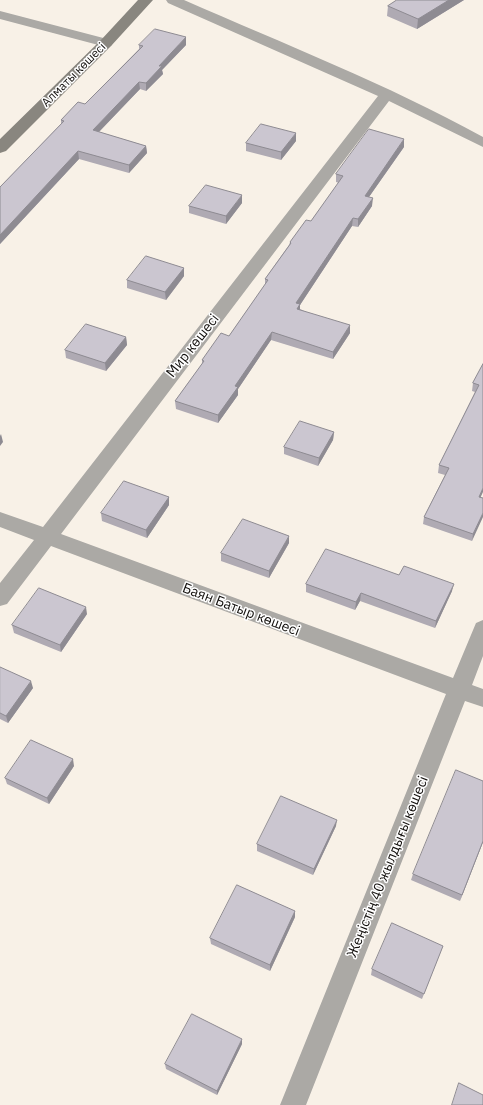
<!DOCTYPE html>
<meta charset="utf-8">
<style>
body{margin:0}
canvas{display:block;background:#f8f1e7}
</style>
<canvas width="483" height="1105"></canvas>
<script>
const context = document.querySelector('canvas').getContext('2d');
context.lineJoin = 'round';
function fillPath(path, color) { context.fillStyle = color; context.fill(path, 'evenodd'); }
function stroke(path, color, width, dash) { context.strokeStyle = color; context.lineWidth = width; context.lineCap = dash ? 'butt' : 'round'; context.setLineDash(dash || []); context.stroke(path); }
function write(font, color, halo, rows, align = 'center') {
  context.font = font + ' "IBM Plex Sans",sans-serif'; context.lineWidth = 3; context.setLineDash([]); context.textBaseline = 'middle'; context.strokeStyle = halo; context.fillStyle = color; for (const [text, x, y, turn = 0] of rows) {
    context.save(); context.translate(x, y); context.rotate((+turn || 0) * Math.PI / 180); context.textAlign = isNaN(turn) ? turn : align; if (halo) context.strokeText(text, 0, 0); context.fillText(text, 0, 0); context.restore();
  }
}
const street = new Path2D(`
 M166 0H184C284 44 387 84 483 137V147L389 101 61 534 453 678 476 623 483 620V656L472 685 483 689V707L465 701 306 1105H280L446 694 51 546 7 604 0 606V583L34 540 0 527V512L43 527 378 96 168 3Z
 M0 11 111 40 113 43 111 46 106 47 0 19Z`);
const secondary = new Path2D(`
 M138 0H153L111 46 6 151 0 153V139L101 40Z`);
const wall = new Path2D(`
 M397 0H464L417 29 387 16 388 6Z
 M139 45H186L162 70 163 74 146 91 140 89 99 132 146 146 147 153 129 173 79 159 0 244V187L61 124V120L85 104 139 49Z
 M296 141 281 160 246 151V143Z
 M404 147 369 197 372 206 358 227 352 226 300 305V309L350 333 333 359 271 340 238 389V395L218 423 176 409 175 401 202 364V360L229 336 265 285V279L289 245 290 242 311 221 339 183 336 182V174Z
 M242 203 226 224 189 213V206Z
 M184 268V276L166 300 127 288V280Z
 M126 337 127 345 106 371 66 358 65 350Z
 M483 364 480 498H483L472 541 423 524 424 517 445 475 438 473 439 465 475 392 472 391 473 383Z
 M334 432 333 440 318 466 284 454V447Z
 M169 497V505L147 538 102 521 101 513Z
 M289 543 269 578 221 561V553Z
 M399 575 452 591 435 628 360 601 355 610 306 592V584Z
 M87 614 61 652 14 633 12 625Z
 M0 667 33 688 8 723 0 719Z
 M74 766 49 804 7 784 5 778Z
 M336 826 313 875 257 851V844Z
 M483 842 460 901 411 880 413 874Z
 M295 917 270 971 211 944 210 938Z
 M443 946 422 999 371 975 372 969Z
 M242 1044 217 1095 166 1069 165 1064Z`);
const shadedWall = new Path2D(`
 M449 0H464L417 29 418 19Z
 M186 37V45L162 70 163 74 146 91V83L159 66Z
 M139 82 140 89 93 138V130Z
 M296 133V141L281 160V152Z
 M404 139V147L364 204 365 196Z
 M146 146 147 153 129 173V165Z
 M78 151 79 159 0 244V235Z
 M242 195V203L226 224V216Z
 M373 198 372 206 358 227V219Z
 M353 218 352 226 300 305V312L297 316 296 303Z
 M184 268V276L166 300 165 292Z
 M350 325V333L333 359V352Z
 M272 332 271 340 238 389V395L218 423V415L235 386Z
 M126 337 127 345 106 371 105 363Z
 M334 432 333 440 318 466 319 458Z
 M1 434 3 442 0 446V436Z
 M483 488V492L477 505 479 497Z
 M169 497V505L147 538 146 530Z
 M483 513V517L472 541 473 534Z
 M289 536V543L269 578V571Z
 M454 584 452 591 435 628 436 621Z
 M361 593 360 601 355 610 356 602Z
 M86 607 87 614 61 652 60 645Z
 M31 681 33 688 8 723 6 716Z
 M73 759 74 766 49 804 47 798Z
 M337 820 336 826 313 875 314 869Z
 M483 841V842L460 901 462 895Z
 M295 911V917L270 971V965Z
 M242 1039V1044L217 1095V1091Z`);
const building = new Path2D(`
 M397 0H449L418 19 388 6Z
 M155 29 186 37 159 66H162L146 83 139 82 93 130 146 146 129 165 78 151 0 235V187L64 121 61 120 78 102 85 104 143 46 139 45Z
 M261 124 296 133 281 152 246 143Z
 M369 129 404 139 365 196 373 198 358 219 353 218 296 303 300 304 297 309 350 325 333 352 272 332 235 386 238 387 218 415 175 401 204 361 202 360 221 333 229 336 268 280 265 279 291 243 290 242 306 220 311 221 343 176 336 174Z
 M206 185 242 195 226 216 189 206Z
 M146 256 184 268 165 292 127 280Z
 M86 324 126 337 105 363 65 350Z
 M483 364V488L479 497 483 498V513L473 534 424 517 449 468 439 465 479 385 473 383Z
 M300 421 334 432 319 458 284 447Z
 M124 481 169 497 146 530 101 513Z
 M243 519 289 536 269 571 221 553Z
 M326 549 399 575 404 566 454 584 436 621 361 593 356 602 306 584Z
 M39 588 86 607 60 645 12 625Z
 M0 667 31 681 6 716 0 713Z
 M31 740 73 759 47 798 5 778Z
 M456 770 483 781V841L462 895 413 874Z
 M281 796 337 820 314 869 257 844Z
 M237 885 295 911 270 965 210 938Z
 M392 923 443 946 424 994 372 969Z
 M192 1014 242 1039 217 1091 165 1064Z
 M459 1083 483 1095V1105H452Z`);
const farStreetnames = [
 ["Алматы көшесі",74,75,-45]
];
const streetNames = [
 ["Мир көшесі",193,346,-52],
 ["Баян Батыр көшесі",241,610,21],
 ["Жеңістің 40 жылдығы көшесі",388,867,-68]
];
fillPath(street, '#aba9a5');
fillPath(secondary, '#89867f');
fillPath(wall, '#afaab3');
fillPath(shadedWall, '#8e8b92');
fillPath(building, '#cbc6d0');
stroke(building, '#8e8b92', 1);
write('12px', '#120f0c', '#fff', farStreetnames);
write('14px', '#120f0c', '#fff', streetNames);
</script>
